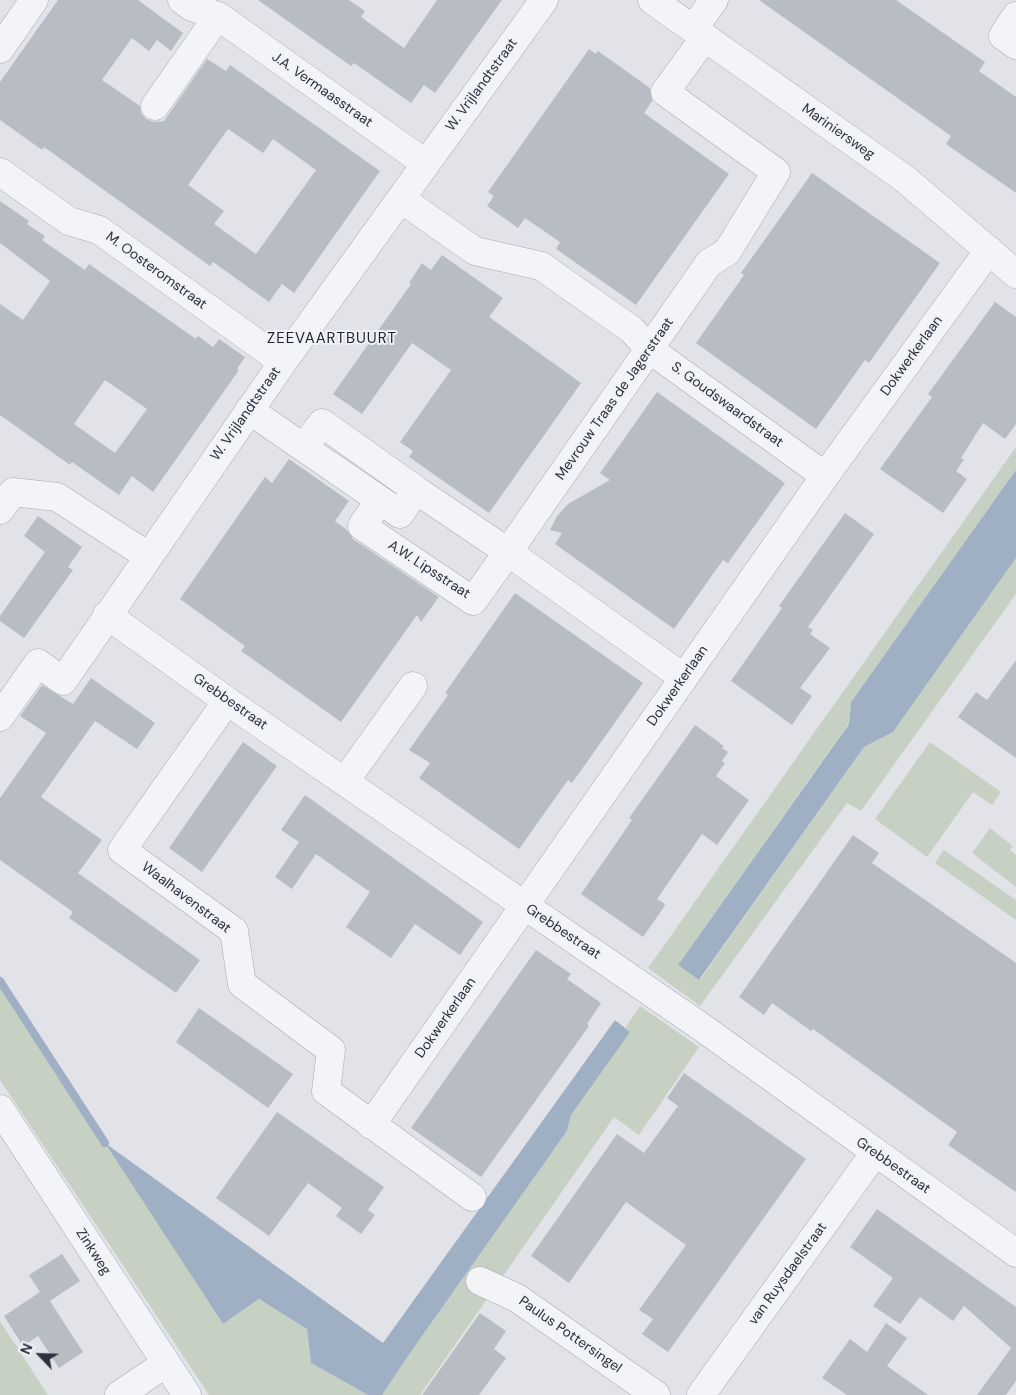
<!DOCTYPE html>
<style>
body{margin:0}
#map{position:relative;width:1016px;height:1395px;overflow:hidden;background:#e1e3e8;font-family:"DM Sans",sans-serif}
canvas{display:block}
.north{position:absolute;left:15px;top:1330px;width:50px;height:50px;-webkit-text-stroke:4px #f0f2f6;paint-order:stroke;rotate:294deg;font-size:14px;font-weight:700;line-height:20px;text-align:center;color:#2b313e}
.north::after{content:'';display:block;margin:auto;width:18px;height:22px;background:#2b313e;clip-path:polygon(50% 0,100% 100%,50% 72%,0 100%)}
</style>
<div id="map">
<canvas width="1016" height="1395"></canvas>
<div class="north">N</div>
</div>
<script>
const context = document.querySelector('canvas').getContext('2d');
context.lineJoin = 'round';
function fillPath(path, color) { context.fillStyle = color; context.fill(path, 'evenodd'); }
function stroke(path, color, width, dash) { context.strokeStyle = color; context.lineWidth = width; context.lineCap = dash ? 'butt' : 'round'; context.setLineDash(dash || []); context.stroke(path); }
function write(font, color, halo, rows, align = 'center') {
  context.font = font + ' "DM Sans",sans-serif'; context.lineWidth = 4; context.setLineDash([]); context.textBaseline = 'middle'; context.strokeStyle = halo; context.fillStyle = color; for (const [text, x, y, turn = 0] of rows) {
    context.save(); context.translate(x, y); context.rotate((+turn || 0) * Math.PI / 180); context.textAlign = isNaN(turn) ? turn : align; if (halo) context.strokeText(text, 0, 0); context.fillText(text, 0, 0); context.restore();
  }
}
const green = new Path2D(`
 M1016 447V470L851 702 849 723 678 965 700 980 864 747 893 732 1016 558V594L861 811 847 803 700 1006 648 968Z
 M930 742 1001 792 992 805 973 792 927 857 875 819Z
 M990 828 1013 846 1010 850 1016 855V887L972 853Z
 M944 850 1016 900V920L935 863Z
 M0 980 223 1324 259 1299 307 1329 311 1363 368 1395H209L0 1080Z
 M640 1006 699 1047 639 1135 614 1117 420 1395H382L410 1353 567 1131 571 1115 629 1032 626 1027Z
 M0 1321 48 1395H0Z`);
const water = new Path2D(`
 M1016 470V558L893 732 864 747 699 980 678 965 849 724 851 702Z
 M615 1020 630 1032 571 1115 567 1131 410 1353 382 1395H368L311 1363 307 1329 259 1299 223 1324 105 1143 383 1343Z`);
const stream = new Path2D(`
 M0 981 105 1143`);
const building = new Path2D(`
 M58 0H138L183 33 171 51 157 40 149 51 132 38 102 80 140 106 141 113 146 119 154 122 164 121 207 59 226 71 230 65 380 171 294 293 282 284 269 302 213 262 210 266 44 147 42 150 0 120V82ZM228 129 263 153 273 139 316 170 256 254 214 224 224 211 188 185Z
 M258 0H349L365 11 361 17 404 48 437 0H502L435 93 424 85 411 103 354 63 351 66Z
 M759 0H896L985 62 979 71 1016 97V193L946 144 951 136Z
 M589 49 596 54 598 51 650 88 652 101 644 113 729 174 636 305 556 249 560 242 525 218 518 228 487 206 494 196 488 192Z
 M812 173 940 263 869 363 865 360 816 429 696 343 744 275 741 273Z
 M0 201 29 221 27 224 45 236 42 240 85 270 89 264 196 339 198 336 213 347 219 339 245 357 237 369 239 370 153 492 132 476 119 495 72 462 70 465 0 415V304L23 320 50 281 0 243ZM105 380 147 409 115 453 74 424Z
 M442 255 503 298 489 317 581 383 489 513 409 457 413 451 400 442 451 370 412 343 362 414 333 394 411 284 409 283 422 263 431 270Z
 M995 302 1016 317V424L1005 439 983 423 961 458 964 460 956 471 967 479 943 513 880 469 932 397 928 394Z
 M657 392 785 483 728 563 723 560 674 629 555 544 562 533 550 530 557 516 568 504 610 480 600 473Z
 M289 459 349 501 335 521 347 530 353 539 439 597 421 622 417 615 341 722 241 651 245 646 180 599 265 477 272 483Z
 M845 513 874 534 808 627 813 630 810 634 830 648 800 688 812 696 792 725 731 681 782 608 779 606Z
 M38 516 82 547 68 567 73 570 24 638 0 621V616L45 552 24 536Z
 M515 593 643 683 572 783 568 780 519 849 419 778 430 763 409 750 448 695 445 693Z
 M1016 660V758L958 717 976 692 987 700Z
 M91 678 155 723 137 749 95 721 41 797 102 840 78 873 200 960 176 993 69 918 73 912 0 860V798L46 733 20 716 42 685 73 704Z
 M695 725 724 746 722 748 728 752 722 761 725 763 716 776 749 800 717 845 702 834 657 899 665 904 664 907 643 937 581 894 632 820 629 818Z
 M243 742 277 766 202 872 169 848Z
 M305 795 483 922 460 955 415 924 391 958 346 927 370 892 316 854 292 889 275 877 299 842 281 830Z
 M853 835 879 853 872 863 1016 963V1192L948 1145 957 1132 813 1029 811 1031 772 1003 764 1015 739 997Z
 M536 950 571 974 567 979 601 1003 587 1024 589 1026 481 1177 411 1128Z
 M199 1008 293 1074 268 1108 176 1042Z
 M684 1073 806 1159 668 1352 642 1334 653 1319 639 1310 686 1245 626 1202 569 1283 531 1256 617 1134 644 1153 678 1106 667 1098Z
 M277 1112 384 1187 368 1210 375 1215 361 1234 336 1216 342 1208 308 1183 269 1236 216 1198Z
 M877 1209 1016 1307V1381L1006 1395H977L1011 1348 964 1306 953 1321 920 1297 900 1324 873 1306 893 1278 850 1247Z
 M62 1254 80 1281 50 1301 83 1352 59 1368 38 1336 23 1346 4 1316 40 1292 29 1275Z
 M480 1313 506 1331 494 1349 506 1358 479 1395H422Z
 M886 1323 907 1338 887 1366 928 1395H847L822 1378 850 1339 867 1352Z`);
const minor = new Path2D(`
 M182 0 192 7 218 16 425 163
 M652 0 905 179 1016 274
 M1016 16 1003 36 1016 45
 M693 29 714 0
 M0 49 34 0
 M155 106 218 16
 M0 172 69 221 99 230 283 362
 M401 199 475 251 541 266 632 330 649 349 825 476
 M249 410 380 500 362 526 473 601 508 552 684 678
 M304 447 322 423 416 490
 M380 500 400 514 416 490 508 552 709 263 727 252 776 172 665 92 705 37
 M0 510 13 492 57 497 148 556
 M107 615 227 701 700 1026 1016 1253
 M227 701 122 850 234 931 242 984 331 1050 326 1091 472 1197
 M0 717 38 663 63 681 283 362 544 0
 M345 781 413 686
 M0 1109 187 1395
 M371 1125 825 476 989 250
 M480 1281 517 1298 656 1395
 M119 1395 165 1364
 M701 1395 874 1154`);
const streetNames = [
 ["W. Vrijlandtstraat",482,85,-54],
 ["J.A. Vermaasstraat",322,90,35],
 ["Mariniersweg",838,132,35],
 ["M. Oosteromstraat",156,271,36],
 ["Dokwerkerlaan",912,356,-54],
 ["Mevrouw Traas de Jagerstraat",615,399,-55],
 ["S. Goudswaardstraat",727,405,36],
 ["W. Vrijlandtstraat",246,414,-55],
 ["A.W. Lipsstraat",429,570,33],
 ["Dokwerkerlaan",678,686,-55],
 ["Grebbestraat",230,702,35],
 ["Waalhavenstraat",186,898,37],
 ["Grebbestraat",563,932,34],
 ["Dokwerkerlaan",446,1018,-55],
 ["Grebbestraat",893,1166,35],
 ["Zinkweg",93,1252,57],
 ["van Ruysdaelstraat",788,1274,-54],
 ["Paulus Pottersingel",570,1335,35]
];
const neighbourhoodNames = [
 ["ZEEVAARTBUURT",332,339]
];
fillPath(green, '#c6d1c3');
fillPath(water, '#9fb0c4');
stroke(stream, '#9fb0c4', 8);
fillPath(building, '#b8bdc4');
stroke(minor, '#a7aab2', 29);
stroke(minor, '#f3f4f7', 28);
write('14px', '#2b313e', '#f0f2f6', streetNames);
context.letterSpacing = '1px';
write('15px', '#1d222f', '#f0f2f6', neighbourhoodNames);
context.letterSpacing = '0px';
</script>
